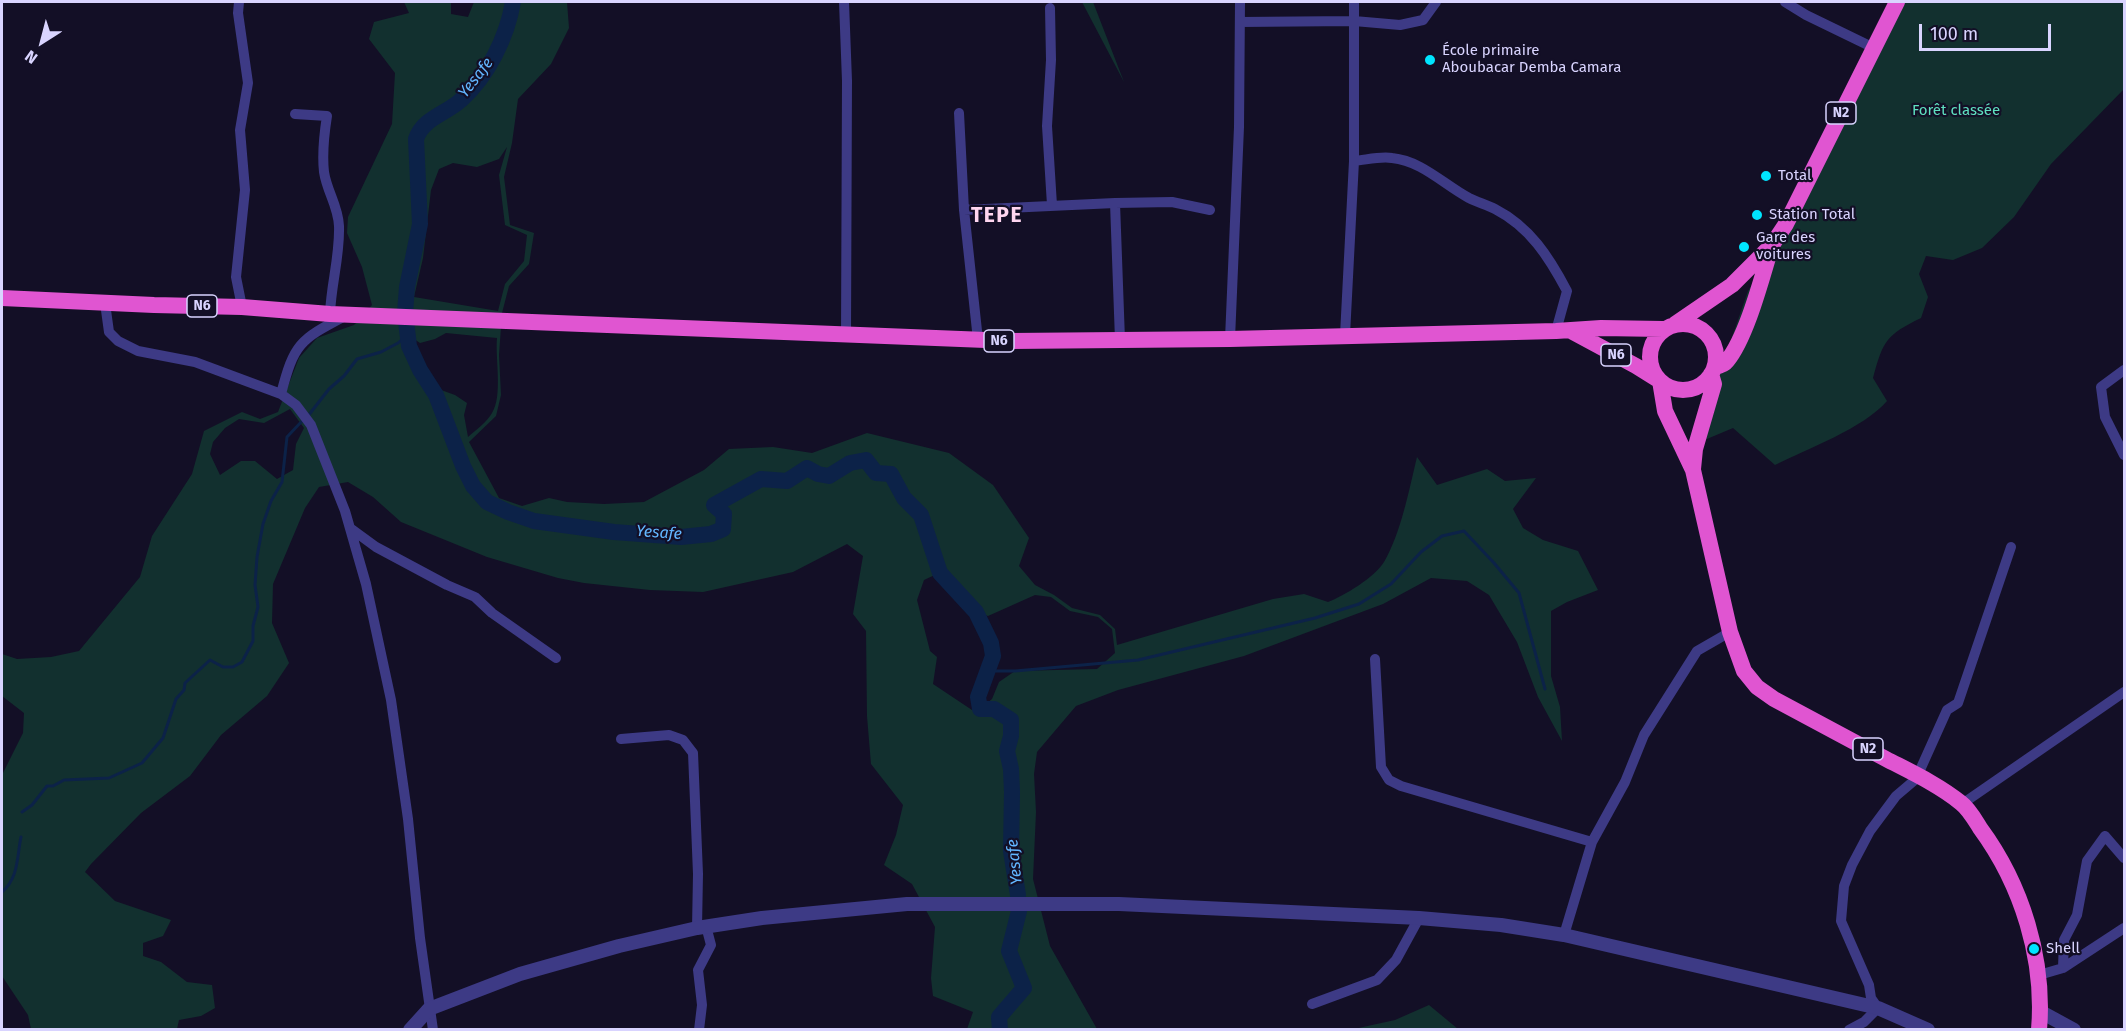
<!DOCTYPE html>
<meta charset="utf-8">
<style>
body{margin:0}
#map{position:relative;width:2126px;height:1031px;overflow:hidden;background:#130f26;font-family:"Fira Sans",sans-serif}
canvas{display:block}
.frame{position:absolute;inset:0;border:3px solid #d9d4ff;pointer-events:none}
.north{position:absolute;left:12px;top:12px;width:60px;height:60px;-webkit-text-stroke:4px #130f26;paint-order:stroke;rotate:216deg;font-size:16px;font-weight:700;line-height:24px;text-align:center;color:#d9d4ff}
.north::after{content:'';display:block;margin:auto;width:21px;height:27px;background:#d9d4ff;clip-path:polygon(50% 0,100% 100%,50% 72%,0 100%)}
.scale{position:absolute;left:1919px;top:24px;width:132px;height:27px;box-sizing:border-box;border:3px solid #d9d4ff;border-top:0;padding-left:8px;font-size:18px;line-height:21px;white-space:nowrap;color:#d9d4ff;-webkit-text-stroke:4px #130f26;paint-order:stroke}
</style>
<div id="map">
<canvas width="2126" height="1031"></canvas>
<div class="frame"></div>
<div class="north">N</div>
<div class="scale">100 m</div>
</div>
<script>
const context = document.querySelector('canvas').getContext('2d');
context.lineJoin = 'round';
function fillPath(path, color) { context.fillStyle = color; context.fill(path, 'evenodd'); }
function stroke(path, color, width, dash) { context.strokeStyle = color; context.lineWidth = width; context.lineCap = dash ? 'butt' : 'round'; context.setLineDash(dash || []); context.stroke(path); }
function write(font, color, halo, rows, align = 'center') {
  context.font = font + ' "Fira Sans",sans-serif'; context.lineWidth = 4.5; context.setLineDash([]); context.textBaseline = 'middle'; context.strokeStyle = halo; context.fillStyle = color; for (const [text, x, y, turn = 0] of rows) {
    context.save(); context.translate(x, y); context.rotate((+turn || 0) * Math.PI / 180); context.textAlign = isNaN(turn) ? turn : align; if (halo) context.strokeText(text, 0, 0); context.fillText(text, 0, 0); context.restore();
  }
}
const green = new Path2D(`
 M404 2H451V14L468 17 474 2H567L569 28 551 64 518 99 512 143 504 177 510 225 534 233 529 264 509 286 502 313 499 355 501 395 496 416 469 442 499 498 522 506 549 498 567 502 604 504 644 502 704 470 729 449 773 447 812 453 867 433 949 453 993 485 1029 538 1019 566 1035 585 1054 595 1072 608 1100 615 1115 629 1117 645 1273 599 1304 594 1328 602C1344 596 1375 577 1384 562 1401 533 1409 490 1417 457L1437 485 1487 469 1505 481 1536 478 1513 509 1523 528 1543 540 1578 551 1598 590 1567 602 1551 611V676L1560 707 1562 741 1538 697 1517 642 1489 595 1467 581 1431 578 1383 604 1244 656 1118 690 1076 706 1037 752 1034 774 1036 812 1033 879 1050 946 1097 1029H967L973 1012 933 996 931 978 935 927 912 884 884 865 896 835 903 805 871 764 867 716 866 631 853 614 863 556 847 544 793 572 703 592 650 590 584 583 558 578 487 557 401 522 373 497 348 482 319 487 305 508 273 584 272 623 289 663 267 696 221 735 190 776 141 813 91 864 85 872 115 901 171 920 163 936 143 943V956L161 962 187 982 212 985 215 1008 201 1016 179 1020 177 1029H31L28 1015 2 976V775L23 733 24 713 2 696V654L17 659 51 657 79 651 140 577 152 536 192 474 204 431 242 412 260 419 278 412 299 358 317 338 354 325 372 305 362 267 347 233 348 217 392 124 395 73 369 39 374 22 409 13ZM507 147 499 175 505 225 527 235 524 261 505 284 498 311 414 297 423 258 431 190 439 169 453 163 477 167 499 159ZM446 333 497 338C495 358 503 396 492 413 487 422 476 430 468 437L464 415 467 403 455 395 441 390 436 395C424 376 410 357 408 335L420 343 435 339ZM290 409 304 428 296 444 293 470 277 479 255 461H241L220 475 210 454 213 442 225 428 239 419 264 423ZM939 573 976 612 988 616 1035 595 1051 597 1070 611 1098 617 1112 629 1115 653 1097 669 1015 671 999 682 992 699 980 709 972 710 933 684 937 657 930 651 917 600 924 580Z
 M1082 2H1093L1124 82Z
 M1889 2H2124V89L2051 164 2014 217 1982 248 1953 260 1926 256 1919 274 1928 297 1921 318C1886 335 1883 341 1873 378L1887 401C1864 428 1807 449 1775 465L1733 428 1695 444 1748 291 1771 254Z
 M1429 1005 1458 1029H1354L1395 1020Z`);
const stream = new Path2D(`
 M308 416 329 389 344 376 357 359 381 352 398 343 408 334
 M987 671H1015L1138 660 1315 618 1359 604 1391 584 1421 552 1442 536 1464 531 1494 563 1519 593 1545 689
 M22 812 32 805 47 786H53L64 780 109 778 142 763 163 738 176 699 184 690 185 683 210 660 223 667H233L242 662 253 641V626L258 607 255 585 257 557 263 524 271 501 282 482 287 437 303 420
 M2 892C19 878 17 855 21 837`);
const river = new Path2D(`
 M513 2C507 37 488 76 461 100 446 114 423 118 416 139L420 224 407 287 405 313 409 346 420 370 436 395 463 466 473 486 487 502 508 512 534 521 614 532 681 537 711 534 723 529 724 514 714 505 761 479 787 481 807 468 818 474 829 476 850 463 866 460 876 473 891 474 904 498 921 515 940 573 976 612 991 643 993 656 978 697 980 709H994L1011 720V736L1007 751 1011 769 1012 792 1011 851 1018 895
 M1000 1030 999 1017 1024 988 1009 951 1019 911`);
const minor = new Path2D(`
 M239 2 238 13 248 83 240 130 245 190 236 277 242 307
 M844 2 847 81 846 335
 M1785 2 1806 15 1874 48
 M1050 8 1051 60 1047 126 1052 205
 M1240 22 1354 21 1400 25 1423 20 1436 2
 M959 113 964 210 978 340
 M295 114 327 116C324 135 322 154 324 172 327 192 338 205 339 226 340 256 331 285 330 314
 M1354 161C1366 160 1380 156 1392 158 1422 161 1443 184 1469 198 1477 202 1487 205 1495 209 1530 227 1549 257 1567 291L1556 331
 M1115 203 1172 202 1210 210
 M964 210 1115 203 1120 340
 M105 303 109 332 118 341 138 351 195 362 281 394 296 405 311 425 345 511 366 584 391 700 408 819 420 938 433 1030
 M1345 335 1354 161V2
 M1230 339 1239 127 1240 2
 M2124 370 2101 387 2105 417 2124 455
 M281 394C294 344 299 340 345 316
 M350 528 376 547 447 585 475 597 492 613 556 658
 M1375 659 1381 767 1389 780 1401 786 1592 842
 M621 739 669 735 683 740 693 753 698 874 697 928
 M1962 804 2124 692
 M1564 935 1592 842 1625 782 1644 735 1697 651 1730 632
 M2063 968 2064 940 2077 915 2087 861 2105 836 2124 858
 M2039 975 2063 968 2124 928
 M1312 1004 1377 980 1396 960 1419 918
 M699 1030 702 1005 698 970 711 945 706 926
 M1849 1030 1864 1022 1878 1008 1871 998 1869 985 1841 921 1844 886 1852 865 1870 831 1896 796 1916 779 1947 710 1958 703 2011 547`);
const tertiary = new Path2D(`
 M2041 1012 2074 1030
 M410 1030 429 1009 520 974 619 946 697 928 762 918 907 904H1119L1419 918 1501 925 1564 935 1878 1008 1928 1030`);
const trunk = new Path2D(`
 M2 298 154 305 242 307 330 314 1011 341 1230 339 1556 331 1601 328 1663 329
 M1650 357a33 33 0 1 1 66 0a33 33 0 1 1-66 0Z
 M1675 324 1732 285 1772 245 1786 224 1897 2
 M1571 331 1636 366 1660 381 1665 411 1693 470 1730 632 1744 671 1757 687 1774 699C1811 719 1849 739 1886 759 1911 772 1939 785 1961 803 1969 809 1975 820 1980 828 2022 885 2045 959 2039 1030
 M1715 367C1720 366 1724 365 1727 361 1746 338 1761 281 1770 251
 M1693 469 1695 449 1714 384 1711 374`);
const markers = [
 [1430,60,6,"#00e5ff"],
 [1766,176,6,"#00e5ff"],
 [1757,215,6,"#00e5ff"],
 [1744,247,6,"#00e5ff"],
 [2034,949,6,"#00e5ff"]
];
const shields = [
 [1841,113,30],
 [202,306,30],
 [999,341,30],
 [1616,355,30],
 [1868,749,30]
];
const shieldNames = [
 ["N2",1841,113],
 ["N6",202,306],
 ["N6",999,341],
 ["N6",1616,355],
 ["N2",1868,749]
];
const poiNames = [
 ["École primaire",1442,51],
 ["Aboubacar Demba Camara",1442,68],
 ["Total",1778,176],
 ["Station Total",1769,215],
 ["Gare des",1756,238],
 ["voitures",1756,255],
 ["Shell",2046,949]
];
const parkNames = [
 ["Forêt classée",1956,111]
];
const waterNames = [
 ["Yesafe",476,78,-52],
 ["Yesafe",659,533,4],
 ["Yesafe",1015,862,-96]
];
const districtNames = [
 ["TEPE",997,216]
];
fillPath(green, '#12302f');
stroke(stream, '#0c2248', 3);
stroke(river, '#0c2248', 16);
stroke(minor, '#3d3a85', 10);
stroke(tertiary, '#3d3a85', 14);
stroke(trunk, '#e055d1', 16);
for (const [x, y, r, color] of markers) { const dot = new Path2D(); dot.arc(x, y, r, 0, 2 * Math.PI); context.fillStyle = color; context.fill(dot); stroke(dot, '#130f26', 2); }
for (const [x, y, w] of shields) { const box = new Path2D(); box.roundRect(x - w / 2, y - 11, w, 22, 4.5); context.fillStyle = '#130f26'; context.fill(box); stroke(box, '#d9d4ff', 1.5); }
write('bold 14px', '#d9d4ff', null, shieldNames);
write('15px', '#d9d4ff', '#130f26', poiNames, 'left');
write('15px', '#5fe0c0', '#130f26', parkNames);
write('italic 16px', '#62b6ff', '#130f26', waterNames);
context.letterSpacing = '1.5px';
write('bold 21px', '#ffd6f0', '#130f26', districtNames);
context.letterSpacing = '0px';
</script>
